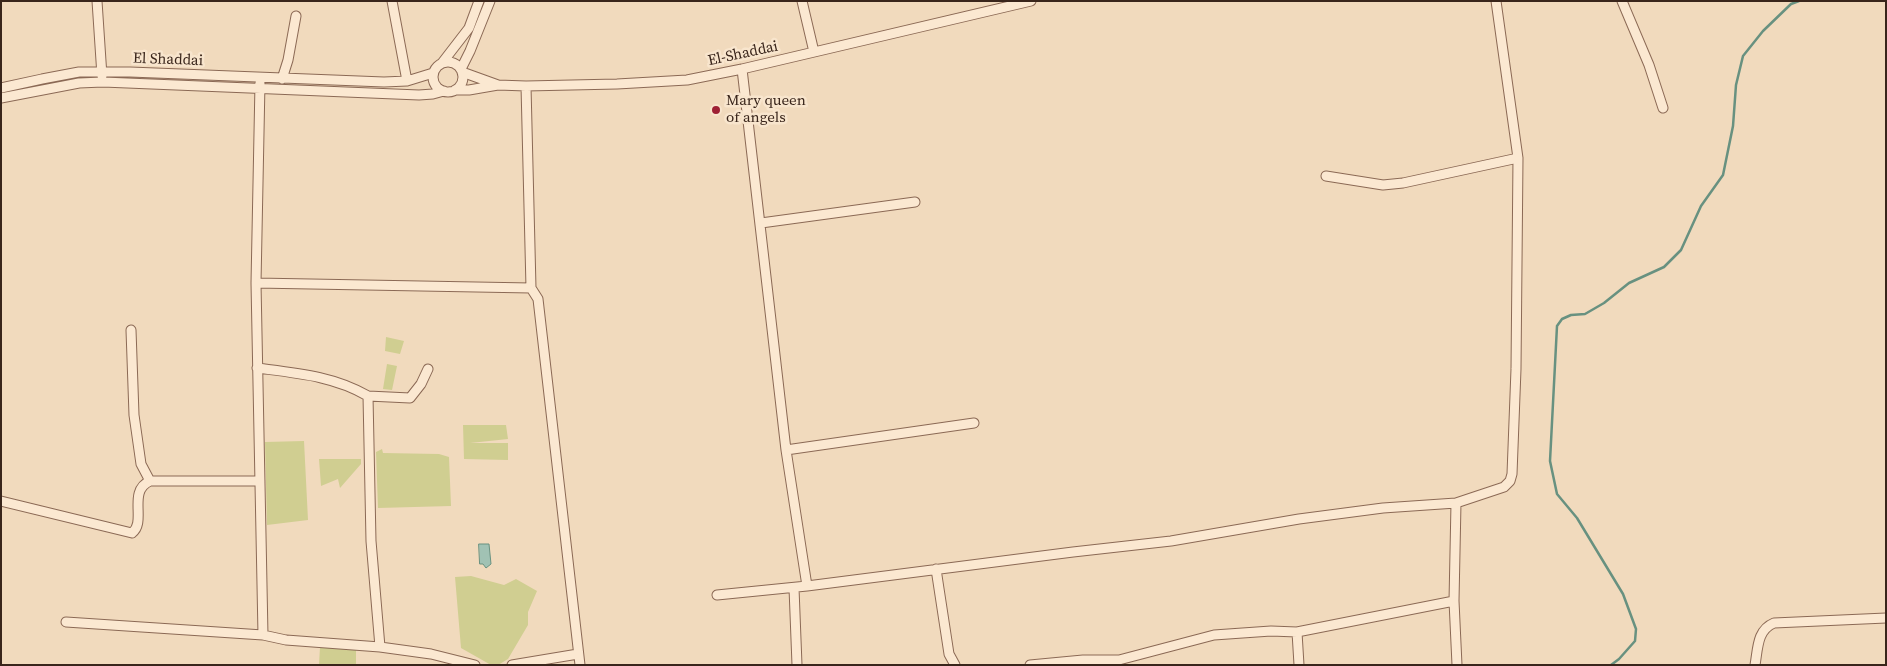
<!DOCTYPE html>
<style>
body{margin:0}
#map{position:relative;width:1887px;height:666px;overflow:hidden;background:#f1dabd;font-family:"Source Serif 4",serif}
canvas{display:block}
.frame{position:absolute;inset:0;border:2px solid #39251b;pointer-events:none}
</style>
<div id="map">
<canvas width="1887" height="666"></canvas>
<div class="frame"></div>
</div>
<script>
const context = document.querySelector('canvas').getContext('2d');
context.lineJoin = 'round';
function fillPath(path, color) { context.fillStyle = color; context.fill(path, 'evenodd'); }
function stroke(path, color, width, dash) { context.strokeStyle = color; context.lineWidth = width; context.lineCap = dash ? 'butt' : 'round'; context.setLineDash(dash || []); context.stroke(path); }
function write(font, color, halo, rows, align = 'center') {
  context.font = font + ' "Source Serif 4",serif'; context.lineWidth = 5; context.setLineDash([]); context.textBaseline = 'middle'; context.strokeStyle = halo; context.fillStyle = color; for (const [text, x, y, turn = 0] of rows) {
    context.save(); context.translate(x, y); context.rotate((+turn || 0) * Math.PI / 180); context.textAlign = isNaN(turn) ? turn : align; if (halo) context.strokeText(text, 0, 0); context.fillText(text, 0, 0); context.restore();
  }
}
const green = new Path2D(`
 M386 337 404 341 400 354 385 351Z
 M387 364 397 366 392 390 383 389Z
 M463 425H506L508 439 470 443H508V460L464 459Z
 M304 441 308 520 267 525 265 442Z
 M382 449 383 453 439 454 449 457 451 506 378 508 376 452Z
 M319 459H361V464L340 488 338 479 321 486Z
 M471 576 504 585 516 579 537 591 528 612V625L508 659 498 665H491L461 648 455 577Z
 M320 647 356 650V665H319Z`);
const water = new Path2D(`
 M479 544H489L491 564 486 568 483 564H480Z`);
const stream = new Path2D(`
 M1611 665 1619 659 1635 641 1636 629 1623 594 1577 518 1557 494 1550 461 1557 326 1562 319 1571 315 1585 314 1604 303 1629 283 1664 267 1681 250 1701 206 1723 175 1733 126 1736 85 1743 56 1763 31 1791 4 1799 1`);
const minor = new Path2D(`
 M97 1 102 76
 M392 1 407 81
 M802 1 814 52
 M1622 1 1649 65 1663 108
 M433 77a15 15 0 1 1 30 0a15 15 0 1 1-30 0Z
 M442 63 469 28 479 1
 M461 69 470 51 490 1
 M742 69 786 450 807 586 1073 552 1171 541 1299 519 1383 508 1456 503 1504 487 1510 481 1512 474 1516 369 1518 158 1496 1
 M462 72 498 85
 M282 79 288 60 296 16
 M526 86 531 288 538 299 580 665
 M1 88 42 79 79 72H130L384 82 407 81 433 73
 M455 90H469L498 85 526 86 617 84 687 80 742 69 1031 1
 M1 98 79 83 103 82 419 95 433 94 444 91
 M1326 176 1383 185 1403 183 1518 158
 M761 223 915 202
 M256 283 260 83
 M131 330 134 415 141 464 150 481
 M257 368C296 373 334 376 368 396L371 541 380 647
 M368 396 410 398 421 384 428 369
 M786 450 974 423
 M1 501 132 533C147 522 127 491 150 481H260
 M936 569 949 654 955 665
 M794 588 797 665
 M717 595 807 586
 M1454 601 1457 665
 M66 622 263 635
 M1297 632 1299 665
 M475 665 431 654 380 647 286 640 263 635 256 283 531 288
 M512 665 578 654
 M1030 665 1083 660H1119L1214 635 1271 631 1297 632 1454 601 1456 503
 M1755 665C1758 648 1757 630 1774 623L1886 618`);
const markers = [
 [716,110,5,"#9e2034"]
];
const streetNames = [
 ["El-Shaddai",743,54,-12],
 ["El Shaddai",168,60,2]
];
const poiNames = [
 ["Mary queen",726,101],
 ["of angels",726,118]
];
fillPath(green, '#d0ce91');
fillPath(water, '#a1c2b4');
stroke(water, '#689180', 1);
stroke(stream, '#689180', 2.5);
stroke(minor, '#8b6955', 11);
stroke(minor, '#fbe8d1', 9);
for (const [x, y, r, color] of markers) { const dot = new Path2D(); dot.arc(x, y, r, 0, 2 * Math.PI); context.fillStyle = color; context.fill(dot); stroke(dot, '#f8e5cd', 2); }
write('15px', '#39251b', '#f8e5cd', streetNames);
write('15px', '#39251b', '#f8e5cd', poiNames, 'left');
</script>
